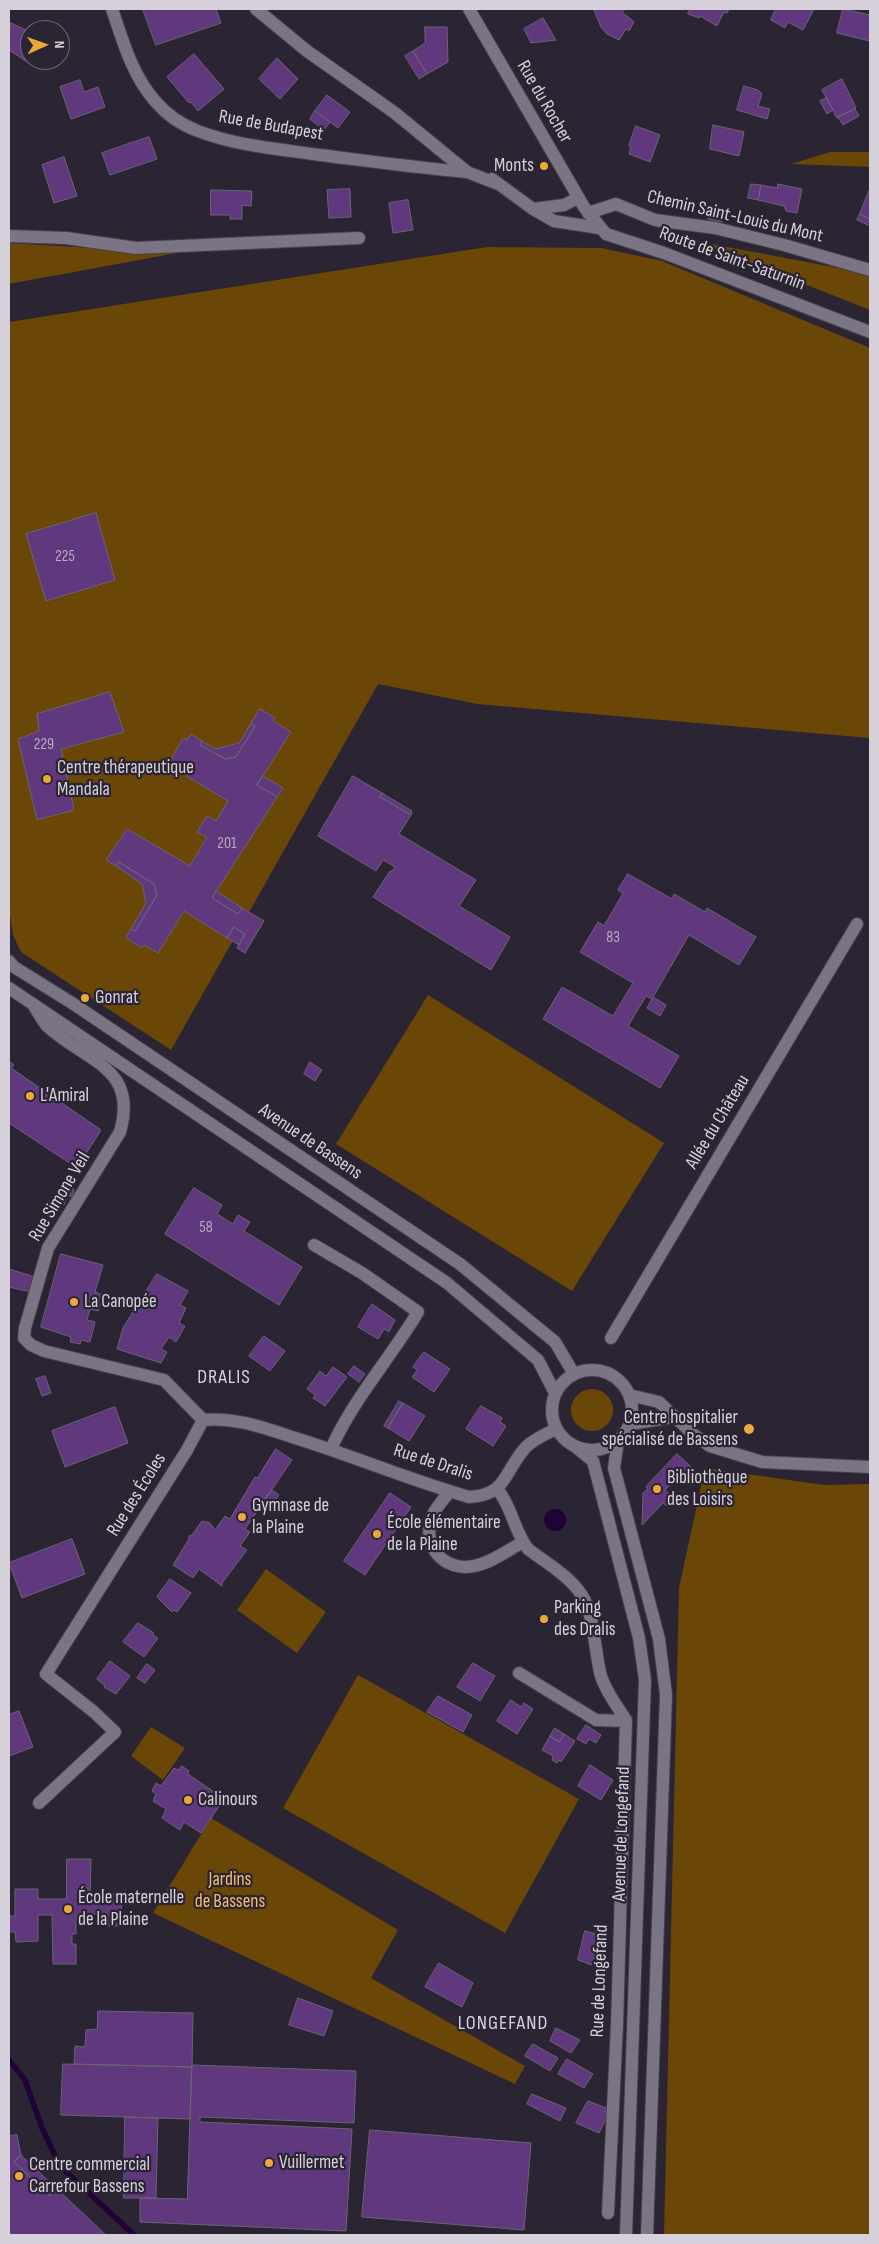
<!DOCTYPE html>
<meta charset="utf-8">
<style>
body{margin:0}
#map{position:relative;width:879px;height:2244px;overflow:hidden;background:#2b2432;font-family:"Sofia Sans Condensed",sans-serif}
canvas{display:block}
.frame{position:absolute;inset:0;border:10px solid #d5d0d9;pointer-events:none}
.north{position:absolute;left:20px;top:20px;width:50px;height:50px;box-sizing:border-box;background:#2b2432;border:1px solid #6f6975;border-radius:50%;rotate:88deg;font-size:14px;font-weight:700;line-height:20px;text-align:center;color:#d5d0d9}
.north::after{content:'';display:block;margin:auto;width:18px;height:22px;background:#eca93a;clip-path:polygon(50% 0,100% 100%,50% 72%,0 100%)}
</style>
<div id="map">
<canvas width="879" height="2244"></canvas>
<div class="frame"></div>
<div class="north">N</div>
</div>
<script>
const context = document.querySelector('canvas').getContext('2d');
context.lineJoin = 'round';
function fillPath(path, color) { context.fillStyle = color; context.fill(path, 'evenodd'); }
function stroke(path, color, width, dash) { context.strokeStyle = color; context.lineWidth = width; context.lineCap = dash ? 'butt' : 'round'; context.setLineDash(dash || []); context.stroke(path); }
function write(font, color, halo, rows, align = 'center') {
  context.font = font + ' "Sofia Sans Condensed",sans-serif'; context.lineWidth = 4.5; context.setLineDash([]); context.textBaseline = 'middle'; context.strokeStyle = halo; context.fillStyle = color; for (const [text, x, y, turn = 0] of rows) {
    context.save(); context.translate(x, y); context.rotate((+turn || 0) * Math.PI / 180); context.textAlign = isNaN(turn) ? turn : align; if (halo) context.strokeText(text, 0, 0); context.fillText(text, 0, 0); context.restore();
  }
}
const green = new Path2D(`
 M830 152H870V167L791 164Z
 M696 241 870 274V310Z
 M9 243 177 253 9 284Z
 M487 247 601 248 662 261 870 348V738L477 704 378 684 171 1050 21 952 13 935 9 908V322Z
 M428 995 664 1143 572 1291 336 1144Z
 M571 1410a21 21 0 1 1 42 0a21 21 0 1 1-42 0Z
 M705 1468 824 1485 870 1484V2235H664L679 1588Z
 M266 1569 326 1612 297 1653 237 1610Z
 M358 1675 579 1799 505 1933 283 1808Z
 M151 1727 185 1748 163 1780 131 1756Z
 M211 1818 398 1930 371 1978 525 2066 515 2084 153 1913Z`);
const water = new Path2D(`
 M544 1520a11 11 0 1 1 22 0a11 11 0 1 1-22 0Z`);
const stream = new Path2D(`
 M9 2060 25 2080 42 2128 60 2166 134 2235`);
const building = new Path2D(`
 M143 9H216L221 23 156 45Z
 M594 9H624L622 12 634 22 629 31 626 29 619 40 607 34 601 27Z
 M690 9H729L727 13 724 12 717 26 700 16 699 18 688 14Z
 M776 9H814L803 30 788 22 785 28 771 20Z
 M843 9 870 15V41L837 33Z
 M543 18 556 40 531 43 524 29Z
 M11 23 30 32 32 60 29 63 9 50Z
 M425 27H447L448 62 427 74 413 51 425 43Z
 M413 51 427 74 419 79 405 56Z
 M194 54 224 89 198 111 191 102 189 103 167 77Z
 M277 58 298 79 280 99 259 79Z
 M842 79 856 108 837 118 822 90Z
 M80 80 84 92 98 87 105 107 71 119 60 87Z
 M744 86 758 90 762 94 758 106 770 109 767 119 737 110Z
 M327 95 350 112 338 128 315 111Z
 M827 98 833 110 827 114 820 101Z
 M855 109 859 116 843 125 838 117Z
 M315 111 330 122 324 130 310 119Z
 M713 125 744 132 739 156 710 149Z
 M636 126 660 135 650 162 629 154 631 147 629 146Z
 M149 137 157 159 110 175 102 153Z
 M64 157 77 196 54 203 42 165Z
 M751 184 761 185 758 200 748 198Z
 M778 184 802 189 797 213 786 211 784 206 758 200 761 185 777 188Z
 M350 189 351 217 329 218 327 190Z
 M211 190 252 191 251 206 242 205V219H230V215H211Z
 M869 191 870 192V219L860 214Z
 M408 200 413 230 393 233 389 203Z
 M710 210 724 213 722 222 708 219Z
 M860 214 870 219V226L857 220Z
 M96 513 115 580 46 601 26 534Z
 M110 692 124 732 61 749 74 810 37 820 18 739 39 731 37 714Z
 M260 709 275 718 273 721 291 732 257 785 277 797 212 898 238 914 242 908 264 921 245 953 237 948 245 934 234 927 227 938 184 911 158 953 144 945 142 948 126 938 131 929 135 931 157 895 154 884 119 862 116 866 106 860 127 829 190 866 207 837 197 832 207 816 216 821 228 801 168 765 183 738 187 740 191 734 202 741 200 745 225 759 236 757 255 726 251 724Z
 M251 724 255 726 236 757 225 759 200 745 202 741 215 749 239 743Z
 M263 776 283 788 277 797 257 785Z
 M353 776 382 793 380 797 411 815 399 834 476 880 459 906 510 937 491 970 373 897 390 871 391 872 395 867 383 860 376 871 318 836Z
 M382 793 412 811 411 815 380 797Z
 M119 862 154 884 157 895 135 931 131 929 146 903 142 884 116 866Z
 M628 874 672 899 674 894 705 912 707 908 756 937 739 965 689 935 653 997 666 1005 660 1016 647 1008 652 999 646 996 628 1026 679 1056 660 1088 543 1019 562 987 613 1016 633 983 580 952 598 922 604 926 623 893 618 890Z
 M216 891 242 908 238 914 212 898Z
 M234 927 245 934 239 945 227 938Z
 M9 1061 14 1065 11 1068 101 1130 77 1168 9 1123Z
 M310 1062 322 1070 315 1081 304 1074Z
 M63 1186 74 1189 72 1197 67 1195 64 1205 58 1203Z
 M194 1188 222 1205 217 1214 233 1224 238 1215 250 1222 244 1231 302 1267 279 1305 165 1234Z
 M61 1254 103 1265 95 1292 103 1295 98 1311 90 1309 87 1320 95 1322 90 1342 81 1340 80 1344 70 1342 71 1337 41 1327Z
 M9 1269 35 1277 31 1292 9 1287Z
 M157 1274 188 1291 180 1305 186 1308 179 1323 185 1326 176 1342 169 1337 161 1349 167 1352 161 1363 117 1349 123 1328Z
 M372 1304 395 1320 389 1332 384 1329 378 1339 358 1327Z
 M264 1336 285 1351 270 1371 249 1356Z
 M424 1352 450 1369 434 1392 412 1377 417 1370 413 1367Z
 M354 1366 365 1374 359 1382 348 1374Z
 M333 1367 347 1377 325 1406 313 1398 315 1395 307 1389 320 1371 326 1376Z
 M45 1376 51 1393 42 1396 36 1379Z
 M399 1401 403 1403 388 1428 384 1426Z
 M403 1403 425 1416 409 1441 388 1428Z
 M481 1406 502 1418 500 1422 506 1426 493 1446 466 1429Z
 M115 1407 128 1443 65 1467 52 1431Z
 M276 1449 292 1460 245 1529 250 1532 240 1546 247 1550 222 1583V1586L199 1569 193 1578 173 1565 189 1539V1536L192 1535 202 1521 210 1523 215 1530 225 1516 230 1519 255 1477 257 1478Z
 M677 1454 698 1473 691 1482 681 1473 665 1490 674 1499 667 1506 663 1503 642 1525 643 1493 648 1489 646 1487Z
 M272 1490 279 1495 272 1504 265 1499Z
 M390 1493 411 1507 365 1575 344 1561Z
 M72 1539 85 1574 22 1598 9 1563Z
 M170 1579 191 1593 177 1612 174 1610 172 1612 157 1597Z
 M138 1623 154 1633 153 1635 158 1638 144 1657 123 1642Z
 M110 1661 130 1676 116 1694 104 1687 105 1686 97 1679Z
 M473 1663 495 1676 480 1701 457 1687Z
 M147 1664 155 1670 145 1683 137 1678Z
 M438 1696 472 1715 463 1732 427 1712Z
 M511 1700 521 1707 524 1703 533 1709 517 1734 497 1721Z
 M19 1711 33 1747 9 1756V1715Z
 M586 1725 601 1735 596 1743 589 1739 586 1744 577 1739Z
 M555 1728 564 1734 559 1742 550 1736Z
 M564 1734 575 1741 561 1762 559 1760 557 1763 552 1760 553 1756 542 1750 550 1736 559 1742Z
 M590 1765 613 1780 601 1800 578 1786Z
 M182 1766 189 1771 188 1774 224 1799 201 1833 184 1822 180 1830 162 1818 166 1809 153 1801 156 1794 152 1791 156 1783 161 1786 174 1768 178 1770Z
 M67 1859H91L90 1899 102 1898V1894H124L120 1914H124V1926H101L102 1914 76 1915V1934H72V1944H76V1964H53L52 1915H38V1941L16 1942 15 1932H9V1916H15V1889H38V1899H66Z
 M585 1931 601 1935 592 1965 578 1960Z
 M439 1963 473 1983 462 2007 425 1987Z
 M298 1998 333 2011 324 2036 289 2025Z
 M98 2011 193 2013 192 2067 74 2064 75 2046 85 2047 86 2030 97 2029Z
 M556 2028 580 2040 571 2053 550 2041Z
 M533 2044 558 2058 550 2071 525 2056Z
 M567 2059 593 2074 584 2088 558 2074Z
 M63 2064 192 2067 190 2119 61 2115Z
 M192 2065 356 2071 354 2123 200 2117V2122L352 2129 346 2231 140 2222V2198L187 2199Z
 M532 2094 566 2108 560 2121 527 2104Z
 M588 2101 606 2108V2119L599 2133 576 2123Z
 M125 2117 158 2118 156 2198H124Z
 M370 2130 531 2143 524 2230 362 2217Z
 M17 2135 21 2155 14 2162 50 2196 57 2189 106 2235H9V2136Z
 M21 2155 57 2189 50 2196 14 2162Z`);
const street = new Path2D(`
 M112 9C123 41 132 75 155 101 166 114 182 125 198 131 237 146 279 149 320 155 369 161 418 168 467 172
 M588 213 616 204 655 220 715 228 784 245 870 270
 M9 236 66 238 136 248 359 238
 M33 1004C37 1011 42 1020 47 1026 84 1061 139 1066 120 1132L48 1248 25 1328 24 1338 31 1345 44 1351 164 1380 203 1420
 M314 1245 362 1273 418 1312C391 1357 352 1401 331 1449
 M611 1338 857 924
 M498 1490C512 1507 514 1531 528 1549 545 1562 568 1575 581 1594 594 1611 595 1655 601 1676 606 1692 617 1706 626 1720L617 2024 608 2213
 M450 1491C444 1499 435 1508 432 1517 421 1546 444 1572 474 1566 491 1563 508 1550 523 1542
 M519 1673 596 1720 626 1721
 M39 1803 115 1732 94 1712 46 1674 187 1450 203 1420C234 1417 262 1427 292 1437 351 1455 409 1480 469 1497 508 1495 503 1472 526 1447 534 1439 546 1434 556 1429`);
const secondary = new Path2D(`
 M256 9 307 51 395 113 467 172 498 184
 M469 9 584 207 606 234 664 253 870 332
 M492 179 533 209 554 221 599 228
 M533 209 564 205 578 198
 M9 961 14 967 72 1003 460 1264 555 1342 574 1374
 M9 988 447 1283 538 1360 555 1393
 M552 1410a40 40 0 1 1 80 0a40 40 0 1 1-80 0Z
 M629 1395 659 1402 694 1435 710 1446 762 1462 870 1467
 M630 1424 674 1417
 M618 1441 614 1468 659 1639 666 1695 647 2235
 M576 1447 593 1461 639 1638 645 1680 626 2235`);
const markers = [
 [544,166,5,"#eca93a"],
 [47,779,5,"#eca93a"],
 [85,998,5,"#eca93a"],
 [30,1096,5,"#eca93a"],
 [74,1302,5,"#eca93a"],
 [749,1429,6,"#eca93a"],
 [657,1489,5,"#eca93a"],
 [242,1517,5,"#eca93a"],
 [377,1534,5,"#eca93a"],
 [544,1619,5,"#eca93a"],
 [188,1800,5,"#eca93a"],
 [68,1909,5,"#eca93a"],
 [269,2163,5,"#eca93a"],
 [19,2176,5,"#eca93a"]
];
const numberNames = [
 ["225",65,557],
 ["229",44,745],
 ["201",227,844],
 ["83",613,938],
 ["58",206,1228]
];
const streetNames = [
 ["Rue du Rocher",544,102,60],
 ["Rue de Budapest",271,126,10],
 ["Chemin Saint-Louis du Mont",735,217,13],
 ["Route de Saint-Saturnin",732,259,20],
 ["Allée du Château",718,1122,-59],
 ["Avenue de Bassens",310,1142,34],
 ["Rue Simone Veil",60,1197,-59],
 ["Rue de Dralis",433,1463,18],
 ["Rue des Écoles",137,1495,-58],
 ["Avenue de Longefand",622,1834,-88],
 ["Rue de Longefand",600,1981,-88]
];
const poiNames = [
 ["Monts",534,166,"right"],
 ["Centre thérapeutique",57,768],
 ["Mandala",57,790],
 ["Gonrat",95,998],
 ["L'Amiral",40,1096],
 ["La Canopée",84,1302],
 ["Centre hospitalier",738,1418,"right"],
 ["spécialisé de Bassens",738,1440,"right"],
 ["Bibliothèque",667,1478],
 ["des Loisirs",667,1500],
 ["Gymnase de",252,1506],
 ["la Plaine",252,1528],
 ["École élémentaire",387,1523],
 ["de la Plaine",387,1545],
 ["Parking",554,1608],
 ["des Dralis",554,1630],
 ["Calinours",198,1800],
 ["École maternelle",78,1898],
 ["de la Plaine",78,1920],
 ["Vuillermet",279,2163],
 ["Centre commercial",29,2165],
 ["Carrefour Bassens",29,2187]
];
const parkNames = [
 ["Jardins",230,1880],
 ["de Bassens",230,1902]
];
const neighbourhoodNames = [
 ["DRALIS",224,1378],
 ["LONGEFAND",503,2024]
];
fillPath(green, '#6a4707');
fillPath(water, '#210236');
stroke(stream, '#210236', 5.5);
fillPath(building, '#5f387e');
stroke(building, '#6b6473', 1);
stroke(street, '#45404b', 14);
stroke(secondary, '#45404b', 14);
stroke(street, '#7b7484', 12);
stroke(secondary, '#7b7484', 12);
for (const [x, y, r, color] of markers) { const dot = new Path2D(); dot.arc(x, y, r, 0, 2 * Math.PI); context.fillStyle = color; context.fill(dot); stroke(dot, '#2b2432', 2); }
write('16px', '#b8aac2', null, numberNames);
write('19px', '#d5d0d9', '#2b2432', streetNames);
write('19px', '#d5d0d9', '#2b2432', poiNames, 'left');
write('19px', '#f6be6b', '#2b2432', parkNames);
context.letterSpacing = '1px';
write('20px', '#dad1e3', '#2b2432', neighbourhoodNames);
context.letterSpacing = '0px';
</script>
